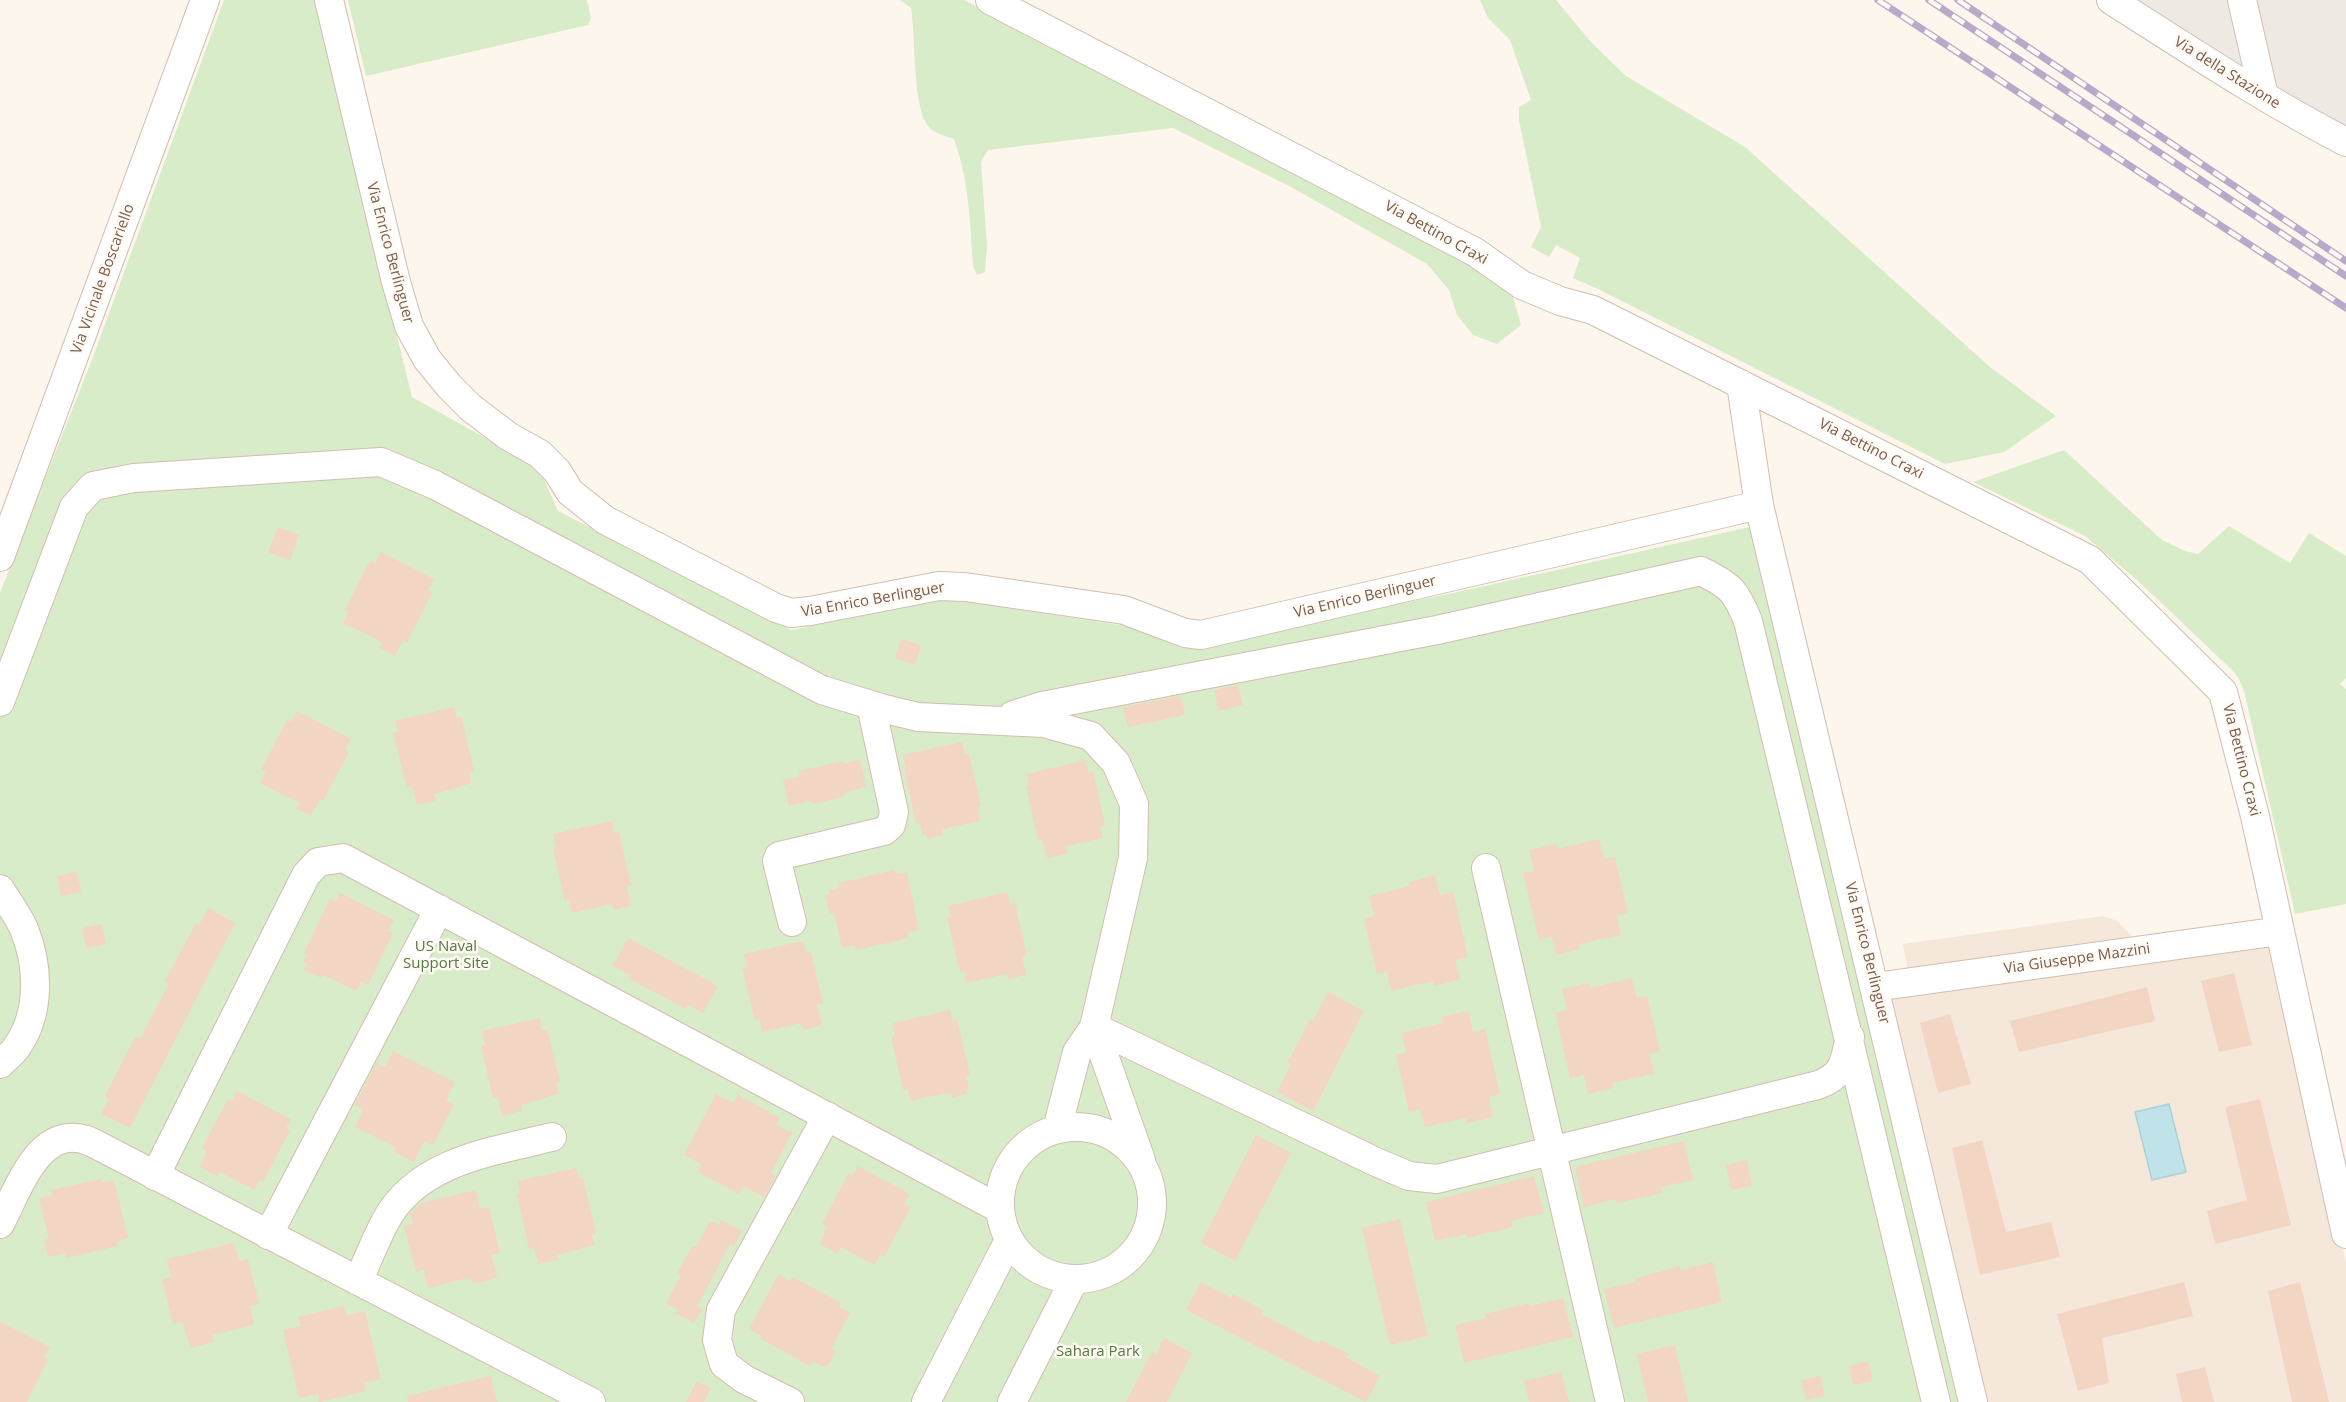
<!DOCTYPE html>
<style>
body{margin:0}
canvas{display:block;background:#fdf6ec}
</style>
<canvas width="2346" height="1402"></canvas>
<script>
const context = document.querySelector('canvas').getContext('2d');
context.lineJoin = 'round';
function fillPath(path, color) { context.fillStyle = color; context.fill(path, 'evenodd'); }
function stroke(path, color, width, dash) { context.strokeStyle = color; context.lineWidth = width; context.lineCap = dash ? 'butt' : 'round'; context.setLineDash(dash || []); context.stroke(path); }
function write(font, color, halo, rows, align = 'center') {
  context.font = font + ' "Open Sans",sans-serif'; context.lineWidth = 5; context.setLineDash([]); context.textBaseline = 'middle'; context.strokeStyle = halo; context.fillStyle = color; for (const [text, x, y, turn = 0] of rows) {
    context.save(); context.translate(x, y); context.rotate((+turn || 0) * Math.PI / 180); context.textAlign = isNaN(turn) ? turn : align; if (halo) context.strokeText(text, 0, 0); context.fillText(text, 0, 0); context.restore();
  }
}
const residential = new Path2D(`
 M2103 916 2118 921 2136 942 2274 939 2346 1262V1402H1983L1887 995 1912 992 1903 944Z`);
const industrial = new Path2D(`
 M2111 0H2346V142Z`);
const green = new Path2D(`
 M224 0H314L412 397 539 468 558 511 791 630 949 599 1139 628 1180 648 1453 593 1750 527 1960 1402H0V593L93 357Z
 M348 0H587L591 18 588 25 366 76Z
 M900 0H964L1399 220 1512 293 1521 325 1497 344 1473 335 1457 315 1449 290 1427 264 1291 187 1173 128 988 150 981 162 987 246 985 272 977 275 973 266C970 222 969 180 954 139 946 136 935 134 929 127 912 108 916 37 911 8Z
 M1480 0H1556L1591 42 1626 76 1745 147 1990 367 2056 416 2004 452 1945 464 1598 289 1573 278 1580 258 1556 245 1549 257 1531 247 1541 227 1519 120V107L1531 100 1510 40 1488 18Z
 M2064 450 2162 540 2185 551 2198 554 2229 526 2290 563 2309 533 2346 556V678L2340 684 2346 689V904L2295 914 2244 691 2239 679 2231 669 2136 579 2085 536 1973 482Z`);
const water = new Path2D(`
 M2169 1104 2186 1172 2152 1180 2135 1112Z`);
const building = new Path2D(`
 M278 527 299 535 290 560 268 552Z
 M381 552 434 579 428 590 432 593 407 642 403 640 395 656 379 648 382 642 343 623 349 612 345 610 370 560 375 563Z
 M901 639 921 645 915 665 895 658Z
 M1238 685 1243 705 1219 711 1214 690Z
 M1181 696 1185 715 1128 727 1123 707Z
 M454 707 457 718 461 717 474 771 469 772 472 783 434 794 436 801 417 805 412 786 407 788 393 733 398 732 395 721Z
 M297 711 351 739 345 750 349 752 323 801 320 799 311 816 296 808 299 803 260 783 266 772 261 770 287 720 292 722Z
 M962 742 965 754 969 753 981 807H977L980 821 942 829 943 835 927 839 926 834 923 835 920 823 916 824 904 768H906L903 755Z
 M860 760 866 787 843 793 844 797 813 804 812 800 789 806 783 780 800 776 799 771 843 761 844 764Z
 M1085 760 1088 772 1093 771 1105 825 1100 826 1103 838 1066 846 1067 854 1047 858 1042 839 1038 840 1026 786 1029 785 1027 774Z
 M612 821 614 833 619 832 631 886H627L631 906 614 910 612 904 572 913 569 900 565 901 553 849 556 848 553 834Z
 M1599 839 1604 859 1615 857 1628 913 1617 915 1621 935 1579 944 1580 949 1556 955 1552 937 1539 940 1523 873 1534 871 1529 850 1556 844 1557 849Z
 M894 870 895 874 907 872 919 930 908 932 909 938 856 950 855 945 842 948 834 913 830 914 825 895 830 894 829 890 840 888 839 883Z
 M77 872 81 892 61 896 57 876Z
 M1435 875 1440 895 1453 892 1468 957 1455 960 1460 979 1435 986 1433 981 1391 991 1387 972 1377 974 1364 919 1374 916 1369 896 1410 886 1409 882Z
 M1007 892 1010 904 1015 903 1027 956 1022 957 1026 975 1008 979 1007 974 967 983 964 971 960 972 947 918 951 917 948 906Z
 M340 893 394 920 388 931 393 933 368 985 361 982 357 991 323 975 321 978 304 970 307 964 304 962 307 955 304 953 330 899 336 902Z
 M208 908 235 923 130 1128 101 1114 109 1098 105 1096 135 1037 140 1039 148 1024 169 983 165 981 196 923 199 925Z
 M102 924 106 944 86 948 82 928Z
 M628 938 718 986 703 1013 688 1005 686 1009 628 978 630 975 613 966Z
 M803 941 806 952 811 951 823 1004 817 1005 822 1025 803 1030 802 1023 762 1032 760 1020 755 1021 742 968 747 967 744 954Z
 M2234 973 2252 1045 2219 1052 2201 981Z
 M1632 978 1637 998 1647 996 1660 1051 1650 1054 1654 1074 1612 1083 1613 1088 1588 1094 1584 1075 1570 1078 1555 1012 1567 1010 1562 989 1589 983 1590 988Z
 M2147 987 2155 1021 2019 1052 2010 1021Z
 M1328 992 1364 1011 1313 1111 1277 1092 1291 1064 1288 1062 1310 1020 1313 1021Z
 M950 1010 953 1021 957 1020 970 1075 966 1076 969 1089H966L967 1094 952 1098 951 1092 910 1101 908 1089 903 1090 891 1037 895 1036 893 1023Z
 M1468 1011 1473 1032 1485 1029 1500 1094 1488 1097 1493 1117 1467 1123 1466 1118 1425 1127 1420 1109 1409 1112 1396 1055 1406 1053 1401 1033 1443 1023 1441 1017Z
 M1950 1014 1971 1084 1938 1093 1920 1023Z
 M540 1018 542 1030 547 1029 560 1082 556 1083 559 1094 521 1105 522 1111 502 1116 498 1097 493 1098 481 1046 485 1045 482 1031Z
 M393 1051 455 1082 446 1100 454 1104 433 1145 424 1141 414 1162 394 1152 395 1147 355 1127 363 1110 355 1105 377 1063 385 1067Z
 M237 1091 291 1119 286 1128 290 1130 263 1182 260 1180 254 1190 220 1172 218 1177 200 1167 207 1151 202 1148 228 1099 232 1101Z
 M716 1094 733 1103 738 1095 780 1118 776 1125 792 1133 771 1173 776 1176 764 1197 743 1186 739 1194 698 1172 702 1165 684 1155Z
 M2260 1099 2291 1225 2215 1244 2207 1211 2247 1200 2225 1107Z
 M1256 1135 1291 1153 1235 1261 1201 1243Z
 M1982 1140 2006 1232 2051 1222 2060 1257 1980 1275 1952 1148Z
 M1684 1141 1693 1180 1661 1187 1663 1193 1617 1203 1616 1199 1584 1207 1575 1167Z
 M1747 1160 1752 1186 1731 1190 1726 1165Z
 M858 1166 910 1194 904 1204 911 1207 884 1257 880 1255 874 1265 841 1247 838 1254 820 1244 827 1226 822 1224 848 1174 852 1176Z
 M576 1168 579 1178 583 1177 596 1234 592 1235 595 1245 557 1255 558 1260 539 1264 534 1248 529 1249 517 1194 520 1193 518 1181Z
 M1534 1176 1544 1213 1511 1221 1513 1227 1467 1238 1466 1234 1435 1241 1426 1202Z
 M101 1179 102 1183 114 1180 128 1238 117 1241 118 1246 66 1258 65 1253 48 1257 44 1240 49 1239 39 1198 52 1195 51 1190Z
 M476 1190 480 1209 489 1207 500 1253 491 1255 497 1278 473 1284 471 1277 428 1288 424 1270 416 1272 404 1226 413 1224 410 1214 421 1203Z
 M1400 1219 1428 1336 1390 1345 1362 1228Z
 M721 1220 742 1231 734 1246 730 1244 697 1307 702 1310 694 1323 675 1313 677 1309 666 1303 681 1276 677 1274 692 1246 696 1247 710 1221 719 1225Z
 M234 1243 239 1261 248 1259 259 1304 250 1306 254 1325 212 1335 214 1342 191 1348 182 1322 173 1324 162 1279 171 1277 167 1259Z
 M1713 1262 1722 1302 1614 1328 1604 1289 1635 1282 1634 1279 1652 1274 1680 1266 1681 1270Z
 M778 1275 790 1281 793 1277 841 1303 839 1307 850 1313 831 1349 836 1352 826 1368 813 1361 810 1366 761 1339 762 1336 749 1329Z
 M1201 1282 1231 1298 1233 1294 1263 1310 1261 1314 1319 1344 1321 1340 1350 1355 1344 1356 1380 1376 1366 1402 1186 1310Z
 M2184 1282 2193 1316 2102 1338 2109 1383 2078 1391 2057 1314Z
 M2300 1282 2329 1402H2292L2268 1291Z
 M1563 1298 1573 1337 1464 1363 1455 1325 1486 1318 1485 1314 1530 1303 1531 1306Z
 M344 1306 346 1315 365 1311 381 1379 364 1383 366 1391 319 1402 318 1394 299 1398 283 1330 301 1326 298 1317Z
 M0 1322 50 1347 44 1358 48 1360 27 1402H0Z
 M1164 1338 1192 1353 1167 1402H1126L1152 1352 1156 1354Z
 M1675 1345 1688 1402H1648L1637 1354Z
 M1868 1361 1873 1381 1853 1385 1849 1366Z
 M2205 1367 2214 1402H2182L2176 1374Z
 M1561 1372 1569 1402H1529L1524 1381Z
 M491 1376 497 1402H408L407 1396Z
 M1820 1376 1825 1396 1806 1400 1801 1380Z
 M697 1381 711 1388 704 1402H686Z`);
const minor = new Path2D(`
 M329 0 396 282 409 326 427 359 449 386 471 408 508 436 540 454 557 471 570 492 605 520 776 608 791 613 810 611 939 586 965 587 1124 610 1185 633 1201 635 1759 505
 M990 0 1475 252 1522 285 1560 301 1593 310 2090 560 2223 692 2255 816 2346 1234
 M2111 0C2188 49 2265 100 2346 142
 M2242 0 2264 96
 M1741 384 1759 505 1973 1402
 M0 557 205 0
 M0 702 74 507 93 486 134 478 381 462 435 485 822 690 881 708 918 717 1044 723 1091 736 1116 763 1134 804 1133 858 1094 1027 1077 1052 1057 1129
 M1013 715 1042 706 1437 630 1701 571C1731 586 1736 591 1748 621L1936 1402
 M1486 868 1610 1402
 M0 889C8 902 18 915 24 929 39 966 41 1014 16 1048 12 1054 5 1059 0 1064
 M792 922 777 861 779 856 884 831 891 825 894 812 871 705
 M1875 987 2280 931
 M1094 1027 1376 1162 1409 1176 1437 1179 1818 1085C1844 1075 1844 1063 1850 1037
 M1094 1027 1141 1160
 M1000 1203a76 76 0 1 1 152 0a76 76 0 1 1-152 0Z
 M155 1176 306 875 318 862 343 858 1000 1209
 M0 1224C16 1194 35 1134 76 1138 85 1138 95 1144 103 1148L591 1402
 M268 1235 439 909
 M358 1281C367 1262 375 1241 385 1222 417 1161 491 1152 552 1137
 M790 1402 744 1379 724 1364 717 1340 721 1310 827 1116
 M926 1402 1009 1240
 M1012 1402 1074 1280`);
const rail = new Path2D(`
 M1878 0 2346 308
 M1929 0 2346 276
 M1958 0 2346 261`);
const streetNames = [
 ["Via della Stazione",2227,73,32],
 ["Via Bettino Craxi",1436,233,29],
 ["Via Enrico Berlinguer",390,253,75],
 ["Via Vicinale Boscariello",103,279,-70],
 ["Via Bettino Craxi",1871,449,27],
 ["Via Enrico Berlinguer",1365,597,-13],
 ["Via Enrico Berlinguer",873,600,-10],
 ["Via Bettino Craxi",2241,760,76],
 ["Via Enrico Berlinguer",1867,953,76],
 ["Via Giuseppe Mazzini",2077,959,-8]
];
const parkNames = [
 ["US Naval",446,947],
 ["Support Site",446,964],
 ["Sahara Park",1098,1352]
];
fillPath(residential, '#f5e8da');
fillPath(industrial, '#efe9e4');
fillPath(green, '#d8ecc9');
fillPath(water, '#bfe3e8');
stroke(water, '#a5d3da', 1.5);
fillPath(building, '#f3d5c3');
stroke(minor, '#d1beb0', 30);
stroke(minor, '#fff', 28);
stroke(rail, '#b9a8c9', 7);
stroke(rail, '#fffaf3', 4.5, [14]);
write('15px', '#7a5c4d', '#fffaf3', streetNames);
write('15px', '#537a41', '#fffaf3', parkNames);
</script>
